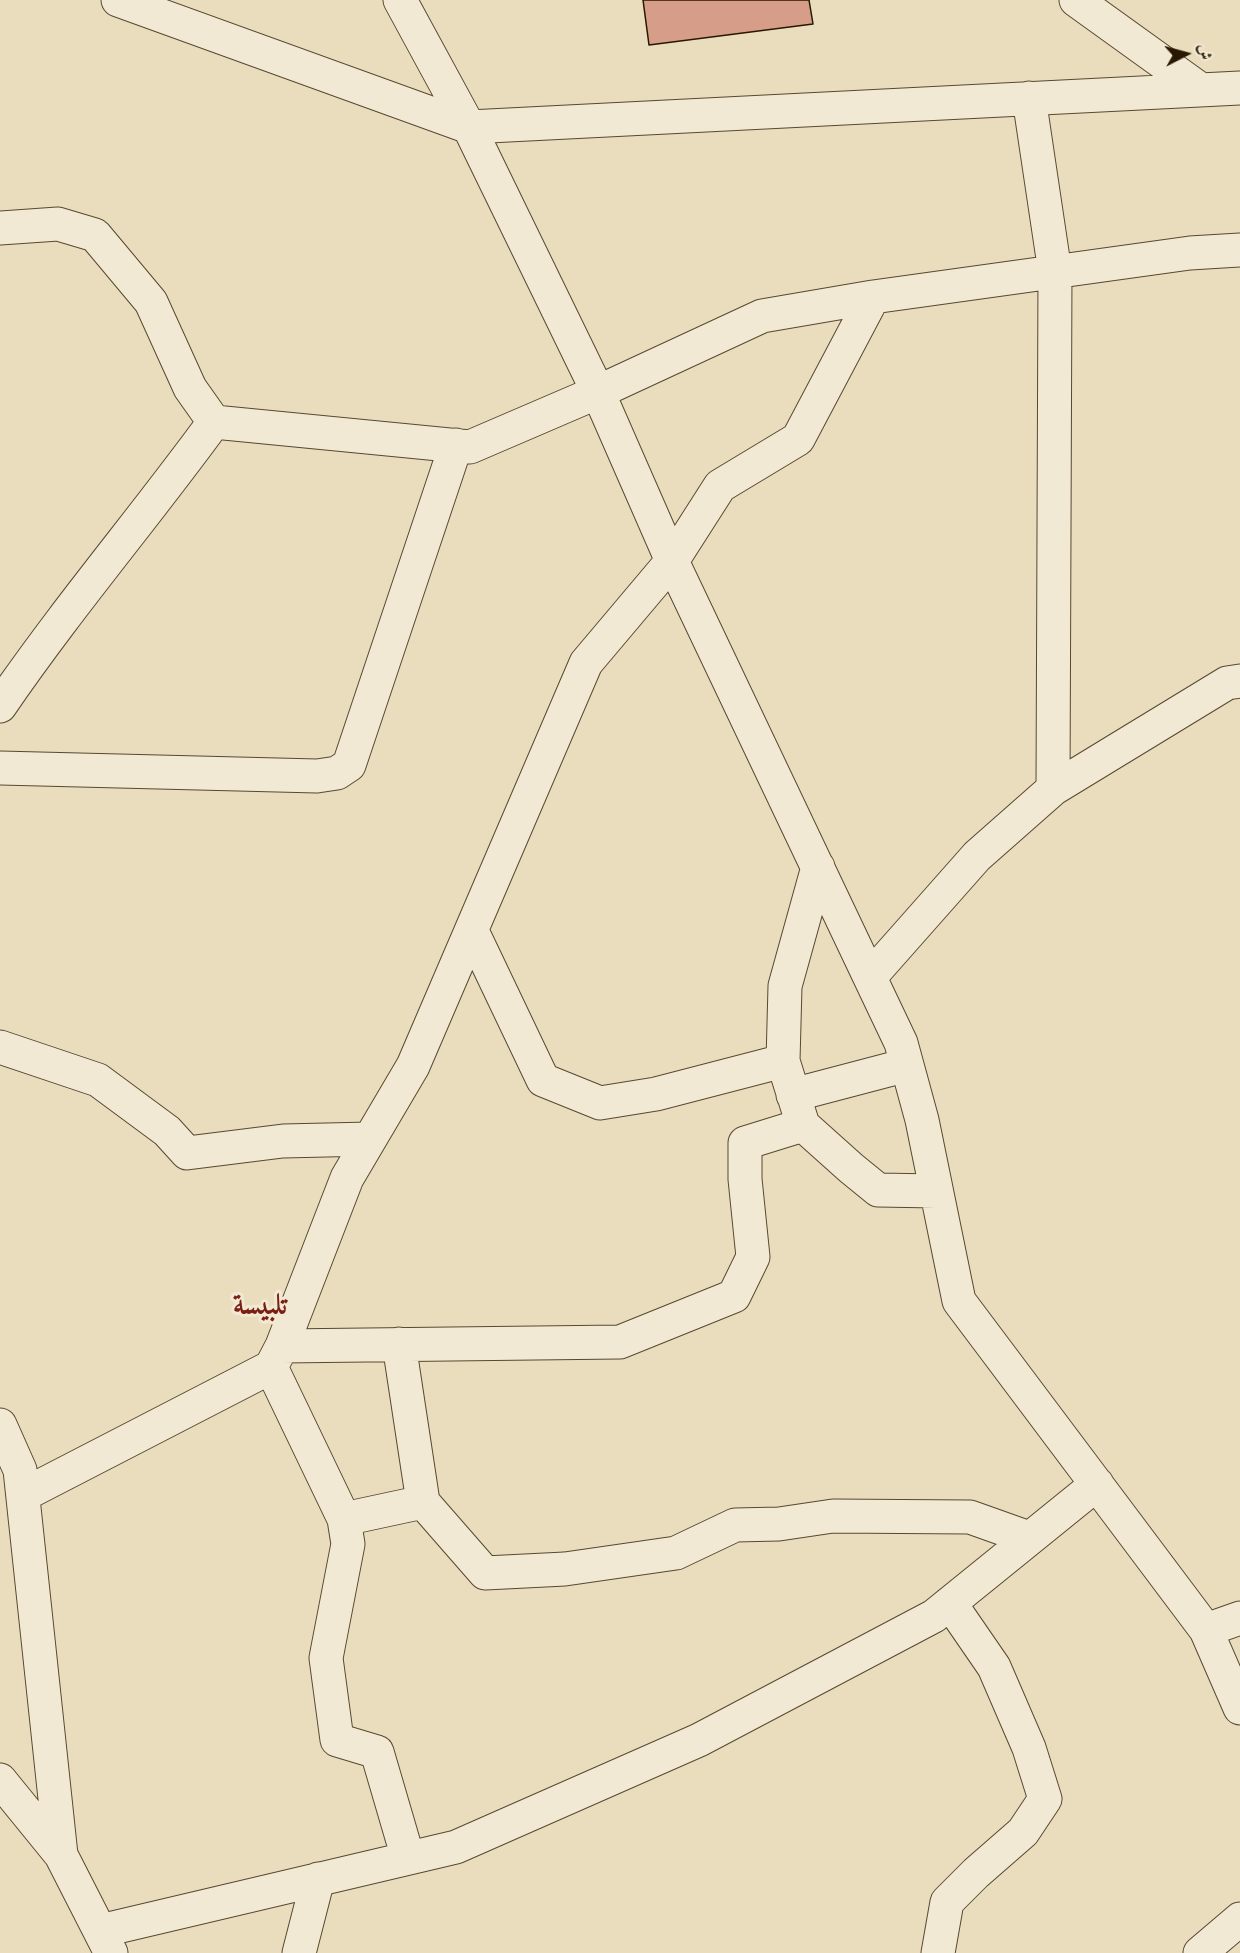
<!DOCTYPE html>
<meta charset="utf-8">
<style>
body{margin:0}
#map{position:relative;width:1240px;height:1953px;overflow:hidden;background:#eaddbd;font-family:Vollkorn,Amiri,serif}
canvas{display:block}
.north{position:absolute;left:1156px;top:24px;width:60px;height:60px;-webkit-text-stroke:4px #f1e9d4;paint-order:stroke;rotate:84deg;font-size:16px;font-weight:700;line-height:24px;text-align:center;color:#281701}
.north::after{content:'';display:block;margin:auto;width:21px;height:27px;background:#281701;clip-path:polygon(50% 0,100% 100%,50% 72%,0 100%)}
</style>
<div id="map">
<canvas width="1240" height="1953"></canvas>
<div class="north">ش</div>
</div>
<script>
const context = document.querySelector('canvas').getContext('2d');
context.lineJoin = 'round';
function fillPath(path, color) { context.fillStyle = color; context.fill(path, 'evenodd'); }
function stroke(path, color, width, dash) { context.strokeStyle = color; context.lineWidth = width; context.lineCap = dash ? 'butt' : 'round'; context.setLineDash(dash || []); context.stroke(path); }
function write(font, color, halo, rows, align = 'center') {
  context.font = font + ' Vollkorn,Amiri,serif'; context.lineWidth = 6; context.setLineDash([]); context.textBaseline = 'middle'; context.strokeStyle = halo; context.fillStyle = color; for (const [text, x, y, turn = 0] of rows) {
    context.save(); context.translate(x, y); context.rotate((+turn || 0) * Math.PI / 180); context.textAlign = isNaN(turn) ? turn : align; if (halo) context.strokeText(text, 0, 0); context.fillText(text, 0, 0); context.restore();
  }
}
const building = new Path2D(`
 M643 0H809L813 24 649 45Z`);
const street = new Path2D(`
 M118 0 469 127 1240 88
 M400 0 469 127 598 392 672 561 901 1043 922 1120 959 1301 1206 1630 1240 1708
 M1076 0 1201 90
 M1029 98 1055 272 1053 789
 M0 228 58 224 95 235 151 302 190 388 214 422
 M0 706C67 608 144 518 214 422L470 447 598 392 762 316 873 297 1190 253 1240 250
 M0 768 317 776 337 773 349 765 456 445
 M818 867 785 986 783 1061 803 1125 851 1168 878 1190 936 1191
 M472 931 543 1080 600 1103 656 1094 783 1061
 M870 977 977 856 1053 789 1227 683 1240 681
 M0 1047 98 1080 167 1131 187 1153 283 1141 370 1139
 M793 1095 907 1065
 M399 1344 423 1502 485 1573 565 1569 676 1553 735 1525 779 1524 833 1516 970 1517 1029 1538
 M282 1346 620 1342 734 1296 753 1257 745 1179V1143L803 1125
 M271 1367 344 1519 348 1544 326 1658 337 1740 377 1752 408 1858
 M0 1425 20 1470 61 1855 111 1953
 M23 1495 271 1367 282 1346 347 1178 413 1066 586 663 672 561 720 486 798 439 873 297
 M344 1519 423 1502
 M1206 1630 1240 1618
 M0 1780 61 1855
 M100 1931 456 1847 699 1740 934 1616 1097 1484
 M299 1953 318 1879
 M938 1953 947 1902 976 1873 1023 1832 1045 1799 1029 1748 994 1667 950 1603
 M1200 1953 1240 1919`);
const districtNames = [
 ["تلبيسة",260,1308]
];
fillPath(building, '#d69e89');
stroke(building, '#281701', 1.5);
stroke(street, '#584830', 35);
stroke(street, '#f1e9d4', 33);
write('bold 30px', '#7a1f14', '#f1e9d4', districtNames);
</script>
